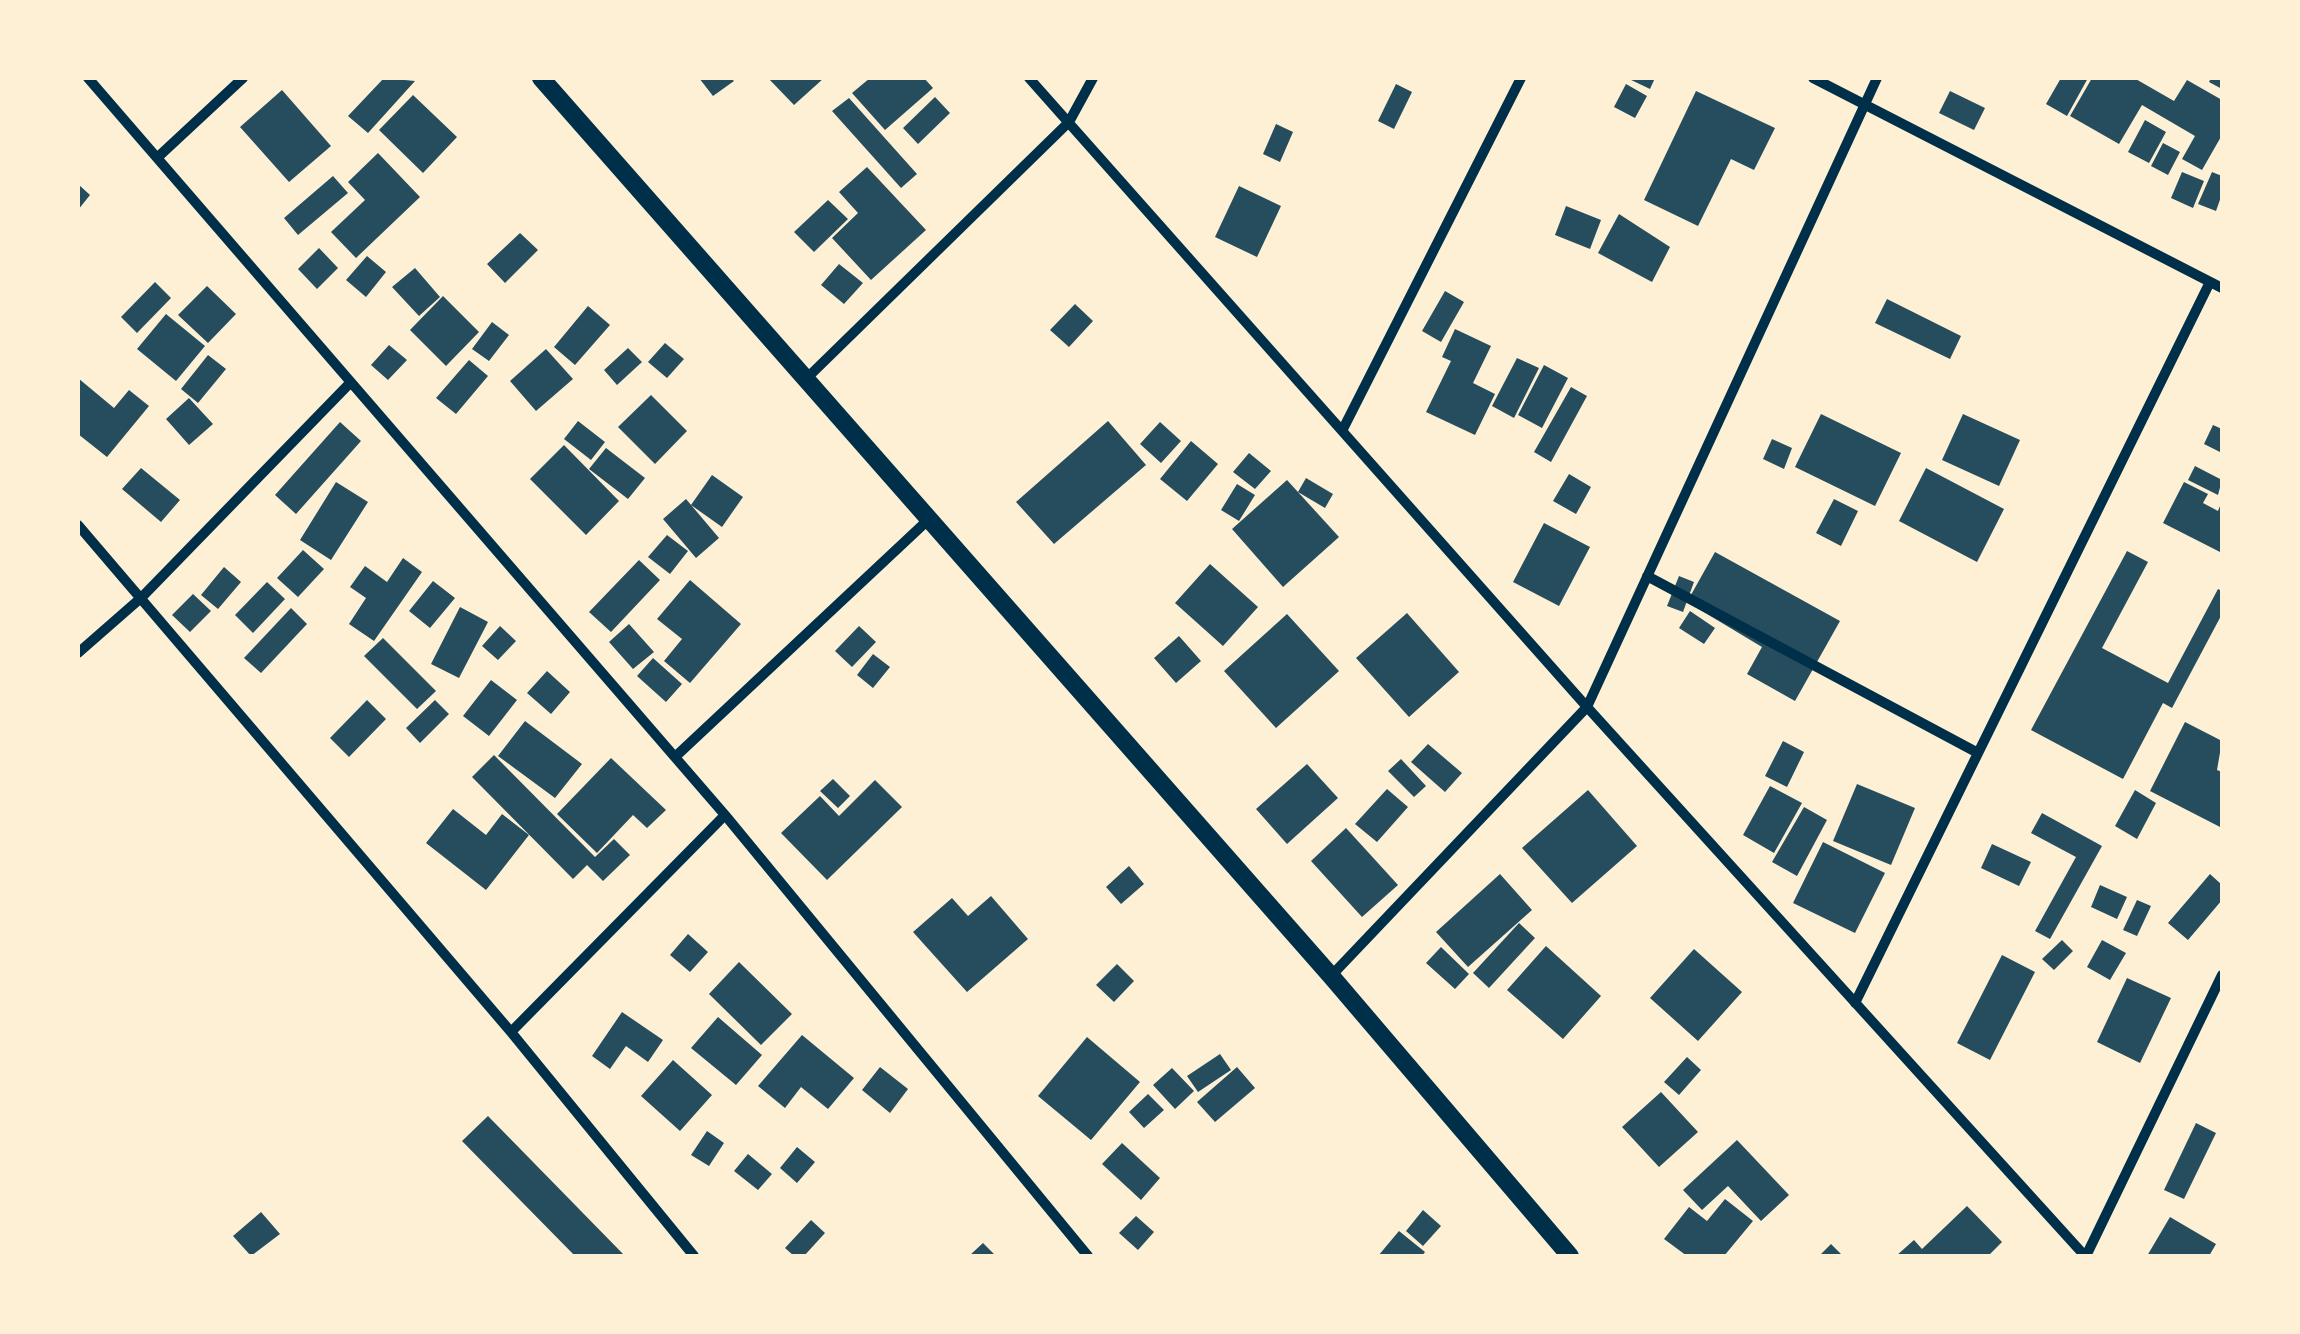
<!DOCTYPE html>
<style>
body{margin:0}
#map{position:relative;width:2300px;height:1334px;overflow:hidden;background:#fdf0d5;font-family:"DM Sans",sans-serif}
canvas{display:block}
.frame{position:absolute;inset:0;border:80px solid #fdf0d5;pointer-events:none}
</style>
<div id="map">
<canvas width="2300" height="1334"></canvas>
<div class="frame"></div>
</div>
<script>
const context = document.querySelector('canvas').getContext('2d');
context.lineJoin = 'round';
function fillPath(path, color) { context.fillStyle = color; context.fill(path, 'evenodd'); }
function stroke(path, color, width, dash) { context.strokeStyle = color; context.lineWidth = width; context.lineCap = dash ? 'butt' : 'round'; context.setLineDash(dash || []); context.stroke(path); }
const building = new Path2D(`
 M384 78 415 81 368 133 348 116Z
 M699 78H731L734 81 713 96Z
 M768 78H824L794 105Z
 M870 78H924L933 88 885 130 852 93Z
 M1627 78H1655L1650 89Z
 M2061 78H2088L2067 116 2046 104Z
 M2092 78H2134L2174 101 2187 80 2222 100V135L2202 170 2182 159 2195 136 2142 105 2119 144 2070 116Z
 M2211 78H2222V89L2209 82Z
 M1396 84 1412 92 1394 129 1378 121Z
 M1626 84 1647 96 1635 118 1614 107Z
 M282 90 331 146 289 182 240 127Z
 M1696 91 1775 128 1754 170 1731 159 1698 226 1644 200Z
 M1950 91 1985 108 1974 130 1939 113Z
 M413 95 457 137 423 173 379 130Z
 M935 97 950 113 918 144 903 128Z
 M849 98 917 174 901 188 832 111Z
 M2145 120 2166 132 2149 163 2128 152Z
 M1276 124 1293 132 1280 162 1263 154Z
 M2163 143 2180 152 2168 175 2151 166Z
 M378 153 420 197 356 258 331 232 365 200 348 182Z
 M867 167 926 230 871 280 832 238 858 213 839 192Z
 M2182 172 2204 181 2193 208 2171 198Z
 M2212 172 2222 176V194L2216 211 2198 204Z
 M333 176 348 193 298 235 284 218Z
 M78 184 90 195 78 210Z
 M1239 186 1281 206 1257 257 1215 237Z
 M828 200 848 219 814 252 794 232Z
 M1566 206 1601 220 1590 249 1555 235Z
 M1619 214 1670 247 1652 282 1598 253Z
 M520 233 538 250 505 283 487 264Z
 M319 248 338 268 317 289 298 269Z
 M367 256 386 272 366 297 346 280Z
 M839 264 863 283 844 304 821 285Z
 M415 268 440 297 419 316 392 287Z
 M155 282 171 298 137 333 121 317Z
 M207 286 236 314 208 343 178 315Z
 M1445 291 1464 302 1441 342 1422 331Z
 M443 296 479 332 446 366 410 330Z
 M1887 299 1961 336 1950 359 1875 323Z
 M1075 304 1093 321 1069 347 1050 330Z
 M588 306 610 325 575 365 554 347Z
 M166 314 205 346 176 381 137 349Z
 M492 322 509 335 489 361 472 349Z
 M1455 329 1491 346 1473 383 1495 394 1475 435 1426 412 1451 361 1442 357Z
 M665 343 684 359 667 378 648 362Z
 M389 345 407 360 388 380 371 365Z
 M628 348 642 362 617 385 604 370Z
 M546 349 573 379 536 411 510 381Z
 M208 355 226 369 198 403 181 389Z
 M1517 358 1539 368 1514 418 1492 406Z
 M469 360 488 376 456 414 436 398Z
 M1544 365 1568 378 1542 428 1518 415Z
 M78 378 114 408 129 390 149 406 107 457 78 434Z
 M1571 387 1587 396 1551 462 1534 452Z
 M651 395 687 431 655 464 618 427Z
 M189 398 213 424 189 445 166 419Z
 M1821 414 1901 453 1875 506 1795 467Z
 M1963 414 2020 440 1999 486 1942 460Z
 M578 421 605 442 591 460 564 439Z
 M1108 421 1146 465 1054 544 1016 502Z
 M340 422 361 441 296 514 275 495Z
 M1160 422 1181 441 1161 463 1140 444Z
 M2213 425 2222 429V453L2204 444Z
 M1772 439 1792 448 1784 469 1763 459Z
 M1191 441 1218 464 1187 501 1160 479Z
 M564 445 619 501 586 535 530 479Z
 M606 448 645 478 628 499 589 469Z
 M1249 453 1271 471 1255 489 1233 472Z
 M2195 466 2222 480 2218 495 2188 480Z
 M141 468 180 500 161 522 122 489Z
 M1926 468 2004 509 1977 562 1899 521Z
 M1569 474 1591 487 1576 514 1553 501Z
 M712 475 743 497 722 527 691 505Z
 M1306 478 1333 494 1325 508 1298 492Z
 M1287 480 1339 537 1283 587 1232 529Z
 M336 482 368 502 331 560 300 540Z
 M2184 482 2208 494 2203 503 2218 511 2222 501V553L2163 523Z
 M1237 484 1255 495 1239 521 1221 510Z
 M686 499 719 538 696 558 663 519Z
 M1834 499 1858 511 1841 546 1816 533Z
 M1544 523 1590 547 1559 606 1513 582Z
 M667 535 688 551 670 574 648 557Z
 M303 550 324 569 298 597 277 578Z
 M2127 551 2148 562 2102 648 2168 683 2218 589 2222 591V614L2172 708 2163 703 2123 779 2031 730Z
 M1715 552 1840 621 1795 701 1747 674 1762 647 1687 602Z
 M403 558 422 572 374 641 349 624 366 598 350 587 365 566 387 582Z
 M639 560 660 580 611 632 589 612Z
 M1210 564 1258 607 1223 646 1175 603Z
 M224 567 241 582 218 609 201 595Z
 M1679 576 1694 582 1683 612 1667 606Z
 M690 580 741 624 690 683 664 661 682 639 657 619Z
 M433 581 455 598 430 628 409 611Z
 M267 582 285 599 253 633 235 615Z
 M193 594 211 611 190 632 172 615Z
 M460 607 488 622 459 678 431 664Z
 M291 608 307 624 261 673 244 658Z
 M1690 611 1715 628 1704 644 1679 628Z
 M1407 613 1459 672 1409 717 1356 658Z
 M1287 614 1339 671 1276 728 1224 671Z
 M629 624 654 652 633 669 609 642Z
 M500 626 516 641 498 660 482 646Z
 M859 626 876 642 852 667 835 651Z
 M1179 636 1201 661 1176 683 1154 658Z
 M383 638 436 691 417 709 364 656Z
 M873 654 890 667 873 688 857 675Z
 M653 658 682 684 666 702 637 676Z
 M547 671 570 692 551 714 527 693Z
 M491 680 517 700 489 736 463 716Z
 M367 700 386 719 349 757 330 738Z
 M435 700 449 714 420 743 406 728Z
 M525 721 582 764 555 798 498 756Z
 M2185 722 2222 741 2217 770 2222 772V828L2150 791Z
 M1783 741 1804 752 1787 787 1765 776Z
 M1428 744 1462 773 1445 792 1411 762Z
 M494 755 595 857 614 839 630 855 603 881 587 865 573 879 472 777Z
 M611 758 666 810 647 828 633 815 597 853 557 814Z
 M1401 759 1426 786 1414 797 1388 771Z
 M1307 764 1338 798 1287 844 1256 809Z
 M833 779 850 796 838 808 820 791Z
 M875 780 902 807 827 880 781 833 820 796 839 816Z
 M1857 784 1915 808 1891 865 1833 841Z
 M1770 786 1802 803 1774 853 1743 835Z
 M1387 789 1408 807 1377 842 1355 824Z
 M1588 790 1637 846 1572 903 1522 848Z
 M2135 790 2156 803 2137 839 2115 826Z
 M1804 807 1827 820 1797 876 1772 862Z
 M453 809 486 835 502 814 529 835 486 890 426 843Z
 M2042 813 2102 846 2050 939 2035 931 2076 857 2031 833Z
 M1346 828 1398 885 1362 917 1311 861Z
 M1823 842 1885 873 1855 933 1793 903Z
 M1992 844 2031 862 2019 886 1981 868Z
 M1129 866 1144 884 1121 904 1106 887Z
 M1500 874 1532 910 1468 967 1436 932Z
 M2210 874 2222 885V900L2188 940 2168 923Z
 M2100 885 2127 897 2117 919 2091 907Z
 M991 896 1028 939 967 992 913 932 952 898 968 916Z
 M2137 900 2151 906 2137 936 2123 930Z
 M1519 923 1535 938 1489 988 1473 973Z
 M688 934 708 952 690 972 670 955Z
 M2062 940 2073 951 2054 970 2042 959Z
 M2102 940 2126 953 2110 980 2087 967Z
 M1546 946 1601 996 1563 1039 1507 990Z
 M1441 947 1469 974 1455 989 1426 963Z
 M1694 949 1742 992 1698 1041 1650 998Z
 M2002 955 2035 972 1990 1060 1957 1043Z
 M739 962 792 1014 761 1045 709 994Z
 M1117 964 1134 981 1114 1002 1096 985Z
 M2127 978 2171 998 2140 1063 2097 1042Z
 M622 1012 663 1040 648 1062 626 1046 610 1069 592 1056Z
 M718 1017 762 1055 736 1085 691 1048Z
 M802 1035 854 1078 828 1109 801 1087 785 1108 758 1086Z
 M1087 1037 1140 1082 1091 1140 1038 1096Z
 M1220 1054 1231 1070 1198 1092 1187 1076Z
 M1687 1057 1701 1070 1679 1095 1664 1082Z
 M673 1060 712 1095 680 1131 641 1096Z
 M880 1067 908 1089 890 1113 862 1090Z
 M1237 1067 1255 1088 1215 1122 1197 1102Z
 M1172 1068 1194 1091 1175 1109 1153 1085Z
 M1661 1092 1698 1132 1659 1167 1622 1127Z
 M1148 1094 1164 1110 1144 1128 1129 1112Z
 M488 1116 625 1256H575L462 1141Z
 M2196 1123 2216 1133 2184 1199 2164 1190Z
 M707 1131 724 1143 709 1166 691 1155Z
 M1737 1140 1789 1195 1761 1221 1728 1186 1702 1210 1683 1190Z
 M1122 1143 1160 1178 1141 1200 1102 1164Z
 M797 1147 815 1162 797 1183 780 1168Z
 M748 1154 772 1174 758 1190 734 1171Z
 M1725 1199 1753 1221 1724 1256H1687L1664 1239 1689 1207 1707 1221Z
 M1967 1206 2002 1242 1988 1256H1896L1914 1240 1922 1249Z
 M1423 1210 1441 1226 1423 1246 1406 1231Z
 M261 1212 280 1234 251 1256 233 1236Z
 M1136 1216 1154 1232 1138 1250 1119 1233Z
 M2170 1217 2216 1244 2209 1256H2147Z
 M811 1220 825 1233 804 1256H794L785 1248Z
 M1399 1231 1425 1252 1422 1256H1378Z
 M983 1243 996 1256H969Z
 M1831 1244 1843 1256H1819Z`);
const minor = new Path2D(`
 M88 78 725 815 1088 1256
 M1029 78 1587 707 2085 1256
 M1813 78 2222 288
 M158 157 243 78
 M806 379 1069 122 1093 78
 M1343 429 1521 78
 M78 525 511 1032 694 1256
 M1647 576 1978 753
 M78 653 142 597 350 383
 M675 757 928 520
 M1331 976 1587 707 1877 78
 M1855 1003 2210 282
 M511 1032 725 815
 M2086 1256 2222 975`);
const tertiary = new Path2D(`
 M541 78 1331 976 1570 1256`);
fillPath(building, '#264d5e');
stroke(minor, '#003049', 10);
stroke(tertiary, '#003049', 18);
</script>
